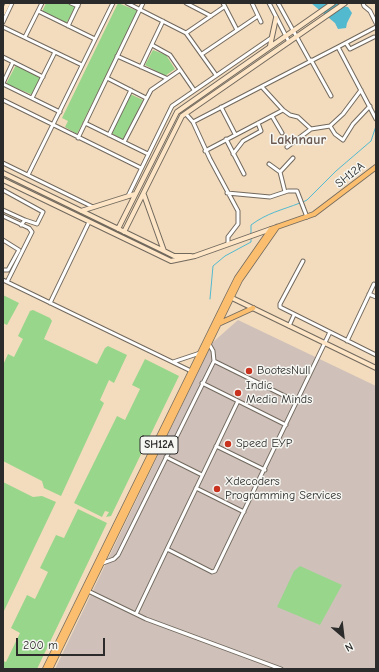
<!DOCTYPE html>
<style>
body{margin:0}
#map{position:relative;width:379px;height:672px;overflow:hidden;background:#f3dbbd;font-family:"Comic Neue",sans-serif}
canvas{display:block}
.frame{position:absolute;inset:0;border:4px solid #2b2b2b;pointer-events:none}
.north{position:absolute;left:323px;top:616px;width:40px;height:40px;-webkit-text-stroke:3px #f6f6f2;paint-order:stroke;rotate:152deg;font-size:11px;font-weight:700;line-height:16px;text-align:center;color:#2b2b2b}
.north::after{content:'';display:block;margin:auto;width:14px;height:18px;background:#2b2b2b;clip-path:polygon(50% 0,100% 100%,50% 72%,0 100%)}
.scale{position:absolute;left:16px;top:638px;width:89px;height:18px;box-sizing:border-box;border:2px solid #2b2b2b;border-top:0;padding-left:5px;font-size:12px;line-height:14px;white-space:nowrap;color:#2b2b2b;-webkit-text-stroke:3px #f6f6f2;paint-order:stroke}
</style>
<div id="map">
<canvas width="379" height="672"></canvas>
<div class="frame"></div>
<div class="north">N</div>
<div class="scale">200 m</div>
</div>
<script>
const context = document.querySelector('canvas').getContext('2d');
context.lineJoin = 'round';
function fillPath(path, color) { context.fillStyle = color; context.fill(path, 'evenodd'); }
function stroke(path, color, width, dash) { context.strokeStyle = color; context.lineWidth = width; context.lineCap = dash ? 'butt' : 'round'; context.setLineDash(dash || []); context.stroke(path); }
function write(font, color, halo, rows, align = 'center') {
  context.font = font + ' "Comic Neue",sans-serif'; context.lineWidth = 3; context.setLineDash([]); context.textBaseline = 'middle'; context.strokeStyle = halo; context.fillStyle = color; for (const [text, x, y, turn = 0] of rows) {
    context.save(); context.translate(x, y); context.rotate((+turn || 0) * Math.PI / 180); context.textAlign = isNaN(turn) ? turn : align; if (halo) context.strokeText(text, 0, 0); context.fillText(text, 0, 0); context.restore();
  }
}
const industrial = new Path2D(`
 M238 320 376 386V669H55L212 343Z`);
const green = new Path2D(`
 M46 3H67L75 7 66 24 42 12Z
 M118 3 138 11 77 134 65 127 68 121 62 118Z
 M153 50 166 55 175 69 165 76 145 65Z
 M16 65 41 77 33 95 6 84Z
 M130 94 143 100 124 140 111 133Z
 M3 295 19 303 7 325 3 323Z
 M33 310 50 318 52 321 44 339 97 364 105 348 108 346 127 355 114 383 109 380 100 400 104 403 61 496 44 488 42 481 3 461V365L8 354 14 357 23 339 18 336 30 311Z
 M145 359 179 376 111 516 106 517 109 512 105 511 102 517 74 503 117 416 125 420 140 389 132 385Z
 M3 482 33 497 42 496 56 502 3 613Z
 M78 509 107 523 37 669H3V661L6 662 20 633 11 628 27 595 35 599 48 572 40 568 56 535 64 538Z
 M300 566 342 585 320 625 277 607 294 571Z`);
const water = new Path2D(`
 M311 3H338L341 6 348 7 352 13 347 23 346 28 338 29 335 23Z`);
const stream = new Path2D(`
 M303 202 307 200 336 171 371 141 376 126
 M251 234V225C267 213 282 210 300 203
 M210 299 213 266 225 256 251 242V237`);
const street = new Path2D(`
 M71 3 78 6
 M127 3 186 33 216 75
 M186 3 211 16
 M223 3 237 30
 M252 3 261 22
 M269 3 289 42
 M278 3 310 61
 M363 3 364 6 370 11 376 23
 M38 11 95 39
 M3 22 12 3
 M68 26 79 3
 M3 27 82 65
 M186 33 224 7
 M25 37 42 3
 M346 43 350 49 374 37
 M152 45 170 55 194 90
 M338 47 376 27
 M202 54 258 16
 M117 56 166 78
 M3 57 43 77
 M311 60 331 96
 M141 67 163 21
 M107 78 146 98
 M3 83 13 62
 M3 84 60 112
 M262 87 283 110 290 115 298 117 311 129
 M32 98 55 52
 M3 100 141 168
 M221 107 235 134
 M186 114 193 122
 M272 116 282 133
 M85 123 148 154
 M330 126 335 134 343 140 353 124 370 106
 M109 135 131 90
 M78 138 143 3
 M226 139 244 174
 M124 142 151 90 180 70
 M287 147 311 129 330 126 343 114 361 90
 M205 151 283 110
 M233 154 243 141 261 131 258 123
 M3 163 93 207
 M269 164 280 172 285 192
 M280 172 293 158
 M28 175 113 3
 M3 190 43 212 37 224 25 220 21 225
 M227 193 270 197 288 191H297L307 217
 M128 196 172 106 271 38
 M3 210 25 220
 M3 216 29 228 32 232 7 282
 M3 240 19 250 8 270H3
 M228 243V237L238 224V211L210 159 193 122 338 47 376 119
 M303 261 280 304V307L376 355
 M3 280 191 371
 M369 294 376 297
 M50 303 89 222
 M289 326 294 315
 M347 341 374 284
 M209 344 213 351 214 361
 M173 362 200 353
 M202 383 286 425
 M216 446 265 470
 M166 457 202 475
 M196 488 244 512
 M167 549 238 401
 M103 563 114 559 118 555 214 361 297 402
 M86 590 146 619 281 669
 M136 614 167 549 212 572 215 571 330 332`);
const secondary = new Path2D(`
 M3 13 8 3
 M270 46 276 18
 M3 173 164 251 174 256H191
 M3 180 171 261 195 256 271 229
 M144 195 164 251
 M81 211 135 194
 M118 229 177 112 333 3
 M124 232 182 116 345 3
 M230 297 376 368`);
const primary = new Path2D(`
 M218 324 253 308
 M45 669 228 296 237 278 271 229 314 214 376 167
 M50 669 240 280 277 227`);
const markers = [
 [249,371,4,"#c8321e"],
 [238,393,4,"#c8321e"],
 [228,444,4,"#c8321e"],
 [217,489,4,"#c8321e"]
];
const shields = [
 [159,445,38]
];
const shieldNames = [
 ["SH12A",159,445]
];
const streetNames = [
 ["SH12A",350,175,-38]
];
const poiNames = [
 ["BootesNull",257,371],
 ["Indic",246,386],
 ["Media Minds",246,400],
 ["Speed EYP",236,444],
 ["Xdecoders",225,482],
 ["Programming Services",225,496]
];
const quarterNames = [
 ["Lakhnaur",298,140]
];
fillPath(industrial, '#cfc1ba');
fillPath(green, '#98d68c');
fillPath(water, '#52b9cf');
stroke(stream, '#52b9cf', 1);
stroke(street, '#71695e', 5);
stroke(secondary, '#71695e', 6);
stroke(primary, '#71695e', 6);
stroke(street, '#fff', 3);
stroke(secondary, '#fde5c5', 4);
stroke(primary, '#fbbe6e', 4.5);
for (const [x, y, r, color] of markers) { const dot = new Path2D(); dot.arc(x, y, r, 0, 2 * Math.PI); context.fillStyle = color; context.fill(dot); stroke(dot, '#f6f6f2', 1.5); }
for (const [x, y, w] of shields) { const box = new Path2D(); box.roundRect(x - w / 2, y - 9, w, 18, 3); context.fillStyle = '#f6f6f2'; context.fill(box); stroke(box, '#2b2b2b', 1); }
write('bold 11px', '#2b2b2b', null, shieldNames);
write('12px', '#2b2b2b', '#f6f6f2', streetNames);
write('12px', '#2b2b2b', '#f6f6f2', poiNames, 'left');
write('bold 14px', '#695850', '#f6f6f2', quarterNames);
</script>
